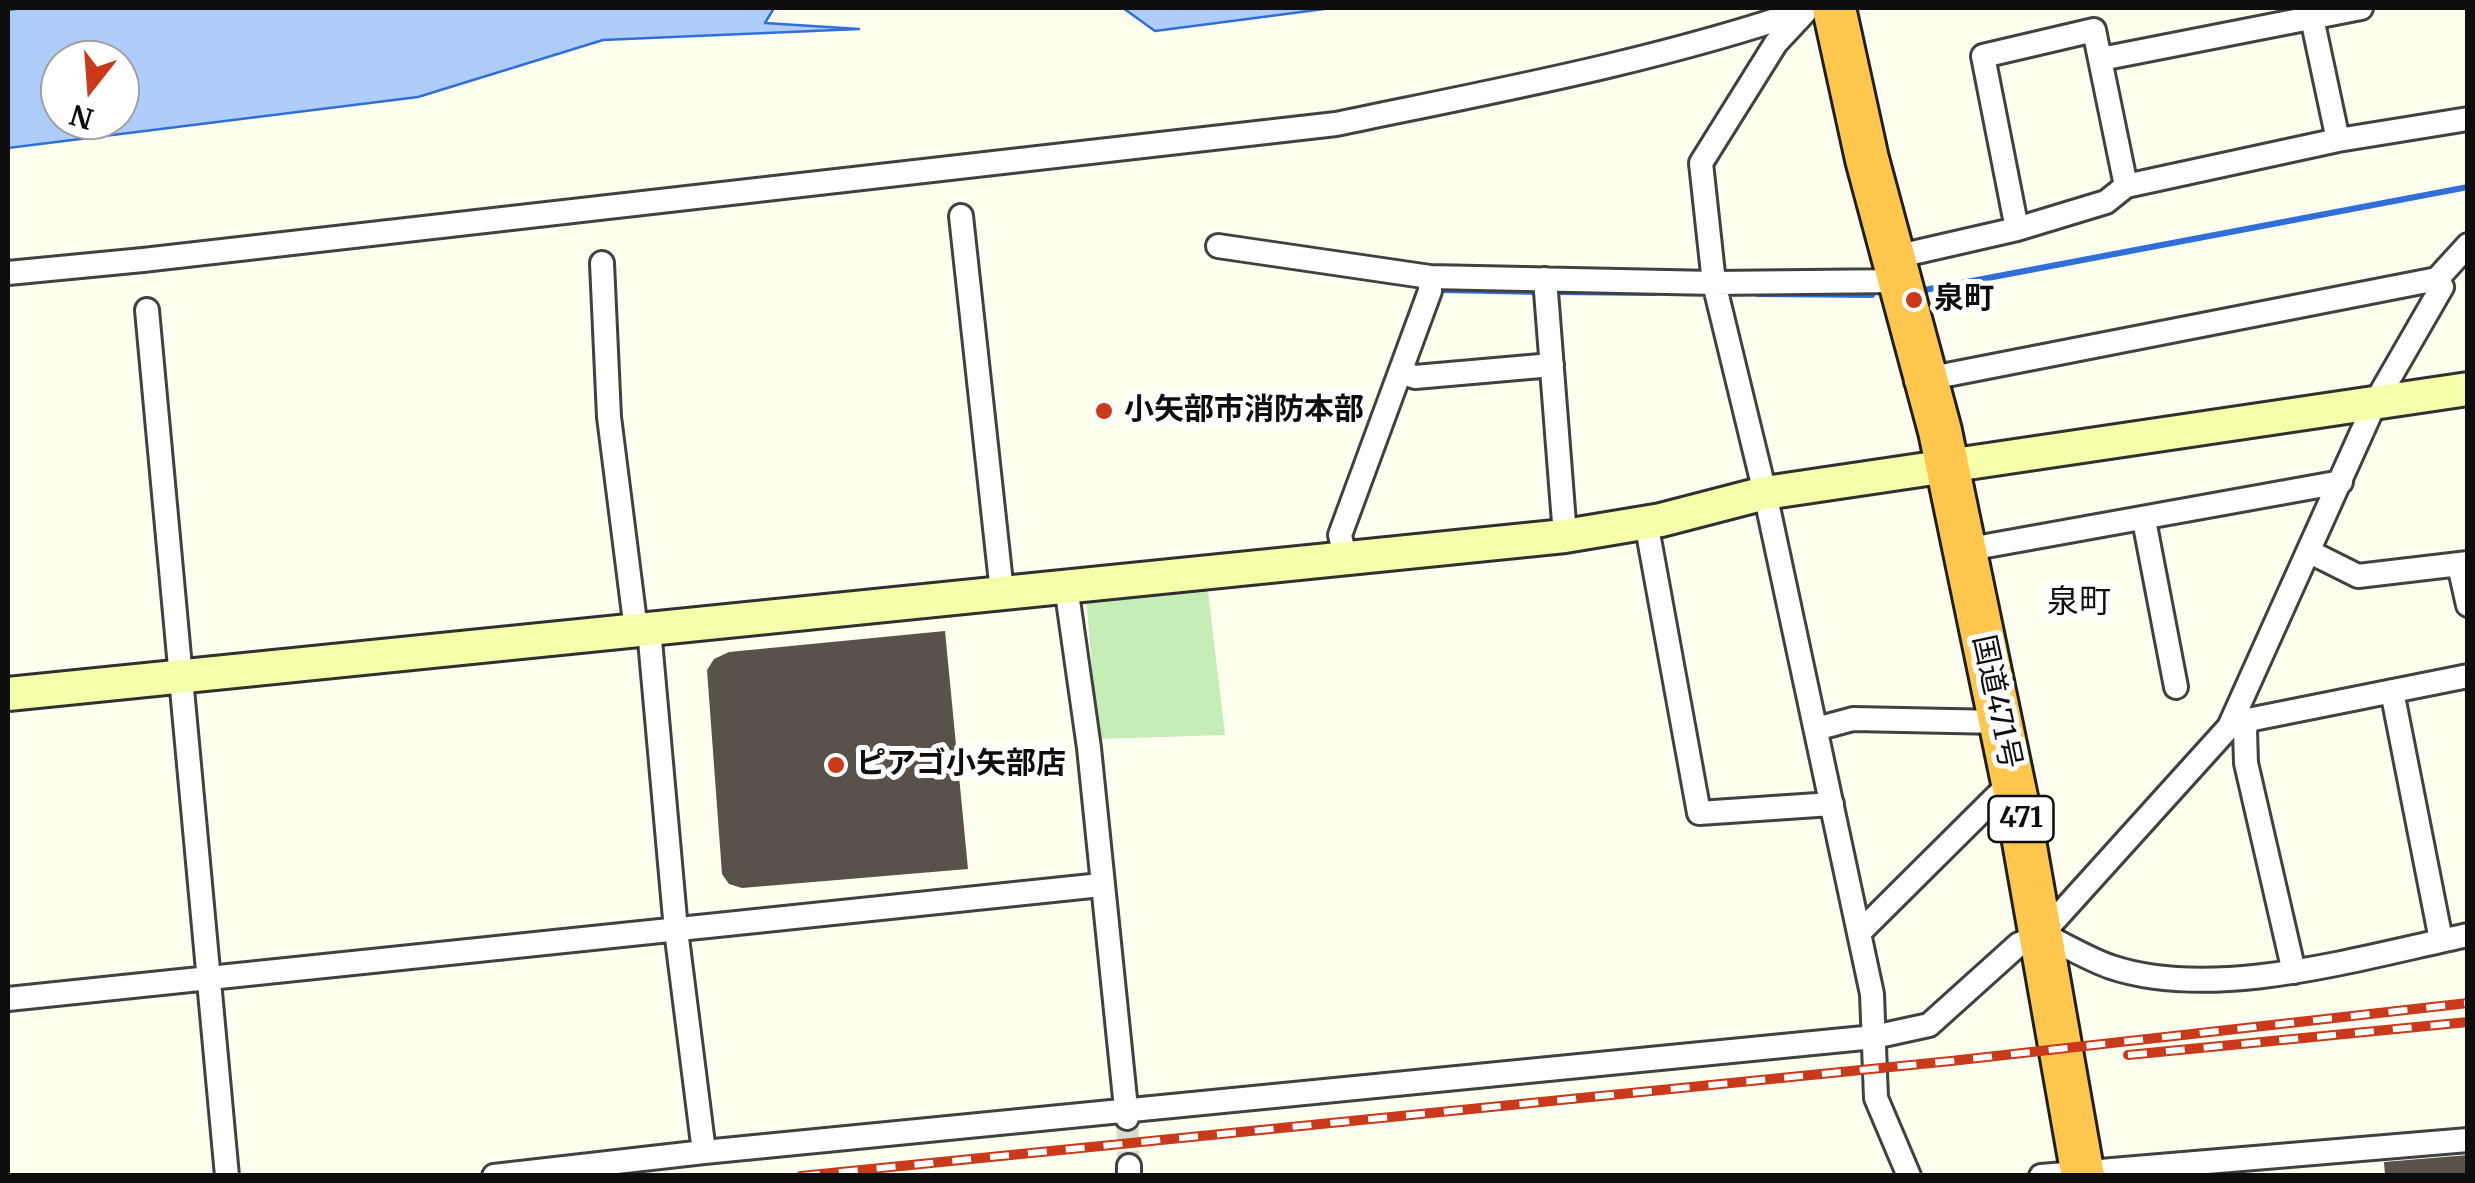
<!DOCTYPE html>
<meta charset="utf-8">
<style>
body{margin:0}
#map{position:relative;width:2475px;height:1183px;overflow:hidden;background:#ffffef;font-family:Merriweather,serif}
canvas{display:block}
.frame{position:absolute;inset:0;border:10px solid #0e0e0e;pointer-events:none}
.north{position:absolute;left:40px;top:40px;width:100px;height:100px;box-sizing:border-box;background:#fff;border:2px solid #9f9f9f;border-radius:50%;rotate:197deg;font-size:28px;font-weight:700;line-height:40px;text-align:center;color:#0e0e0e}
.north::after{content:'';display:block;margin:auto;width:35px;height:45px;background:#ca3a1a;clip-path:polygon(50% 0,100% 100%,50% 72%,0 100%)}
</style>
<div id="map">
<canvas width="2475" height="1183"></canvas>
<div class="frame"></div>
<div class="north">N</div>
</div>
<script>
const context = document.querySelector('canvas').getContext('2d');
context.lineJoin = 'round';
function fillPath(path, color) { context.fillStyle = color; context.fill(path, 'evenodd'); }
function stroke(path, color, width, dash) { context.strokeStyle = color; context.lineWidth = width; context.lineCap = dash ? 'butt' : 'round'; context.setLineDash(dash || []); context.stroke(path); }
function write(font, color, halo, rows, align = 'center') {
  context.font = font + ' Merriweather,"Noto Sans JP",serif'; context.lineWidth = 10; context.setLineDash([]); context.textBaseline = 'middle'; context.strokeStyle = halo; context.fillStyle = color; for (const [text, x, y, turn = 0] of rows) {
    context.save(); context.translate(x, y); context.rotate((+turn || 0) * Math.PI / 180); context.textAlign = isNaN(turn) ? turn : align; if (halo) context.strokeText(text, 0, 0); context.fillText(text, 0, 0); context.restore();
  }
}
const green = new Path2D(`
 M1207 583 1225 735 1098 739 1086 596Z`);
const water = new Path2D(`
 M25 8H774L765 23 859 29 603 40 418 97 8 148V10ZM60 60H120V120H60Z
 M1123 8H1332L1155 31Z`);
const stream = new Path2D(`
 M1442 290 1540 292
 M1919 291 2468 187
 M1553 292 1655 293
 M1758 294 1872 295`);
const building = new Path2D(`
 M945 631 968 869 742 888 729 884 722 874 707 670 714 659 729 652Z
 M2468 1155V1176H2385L2384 1162Z`);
const streetTunnel = new Path2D(`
 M1127 1118 1129 1166`);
const street = new Path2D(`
 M1805 12 1776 43 1701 163 1714 283 1765 493 1872 994 1876 1098 1909 1176
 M2312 18 2338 140
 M2101 59 2361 8
 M961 216 1002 592
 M2017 229 1983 56 2094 30 2126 186
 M1218 246 1430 277 1714 283 1898 281
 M1886 259 2017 229 2106 202 2126 186 2338 140 2468 119
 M602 263 609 417 636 630
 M8 273 143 260 1336 124C1494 91 1653 62 1806 10
 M1545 279 1565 536
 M147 310 227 1176
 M1401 372 1415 377 1552 365
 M1916 381 2437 279 2468 245
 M2144 520 2176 687
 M1646 522 1699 813 1832 804
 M1964 550 2341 482
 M2310 552 2358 576 2468 563
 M1345 558 1340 535 1430 291V277
 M2459 565 2468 605
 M1066 586 1089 748 1127 1118
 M2392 691 2441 940
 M1816 729 1853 719 2000 722
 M1859 933 2013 780
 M2042 934C2065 945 2088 959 2111 967 2216 1002 2362 957 2468 935
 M2294 972 2246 763 2245 730 2248 720 2468 676
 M8 999 1101 885
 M704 1152 1874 1037 1929 1025 2019 944 2042 934 2229 727 2375 403 2442 287 2437 279
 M494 1176 704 1152 676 930 649 629
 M1129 1176V1166
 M2041 1176 2468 1140`);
const secondary = new Path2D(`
 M8 694 1565 536 1661 520 1765 493 2468 389`);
const highway = new Path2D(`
 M1834 8 1867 159 1940 431 2018 807 2083 1176`);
const rail = new Path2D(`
 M2128 1055 2468 1022
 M801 1176 1951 1061 2468 1003`);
const markers = [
 [1914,300,10,"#ca3a1a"],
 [1104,411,10,"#ca3a1a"],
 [836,765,10,"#ca3a1a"]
];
const shields = [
 [2021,819,65]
];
const shieldNames = [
 ["471",2021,819]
];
const poiNames = [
 ["泉町",1934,300],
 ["小矢部市消防本部",1124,411],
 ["ピアゴ小矢部店",856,765]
];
const streetNames = [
 ["国道471号",1996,702,78]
];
const neighbourhoodNames = [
 ["泉町",2079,603]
];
fillPath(green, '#c5edb5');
fillPath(water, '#afcdfb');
stroke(water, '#306fd8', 2.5);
stroke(stream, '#306fd8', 6);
fillPath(building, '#58524a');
stroke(streetTunnel, '#dbdbcd', 22, [22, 11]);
stroke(street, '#414141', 28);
stroke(secondary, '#303030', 38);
stroke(highway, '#1f1f1f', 48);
stroke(street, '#fff', 22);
stroke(secondary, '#f5ffaa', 32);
stroke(highway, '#ffc74d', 42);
stroke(rail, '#ca3a1a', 10);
stroke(rail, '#fff', 6, [19]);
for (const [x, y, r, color] of markers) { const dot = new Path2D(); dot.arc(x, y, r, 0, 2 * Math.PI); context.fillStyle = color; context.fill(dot); stroke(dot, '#fff', 4); }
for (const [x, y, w] of shields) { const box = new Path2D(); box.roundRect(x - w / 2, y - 23, w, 46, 8); context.fillStyle = '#fff'; context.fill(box); stroke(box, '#0e0e0e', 2.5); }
write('bold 28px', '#0e0e0e', null, shieldNames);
write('bold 30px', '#0e0e0e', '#fff', poiNames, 'left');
write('30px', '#0e0e0e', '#fff', streetNames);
write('32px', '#0e0e0e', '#fff', neighbourhoodNames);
</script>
